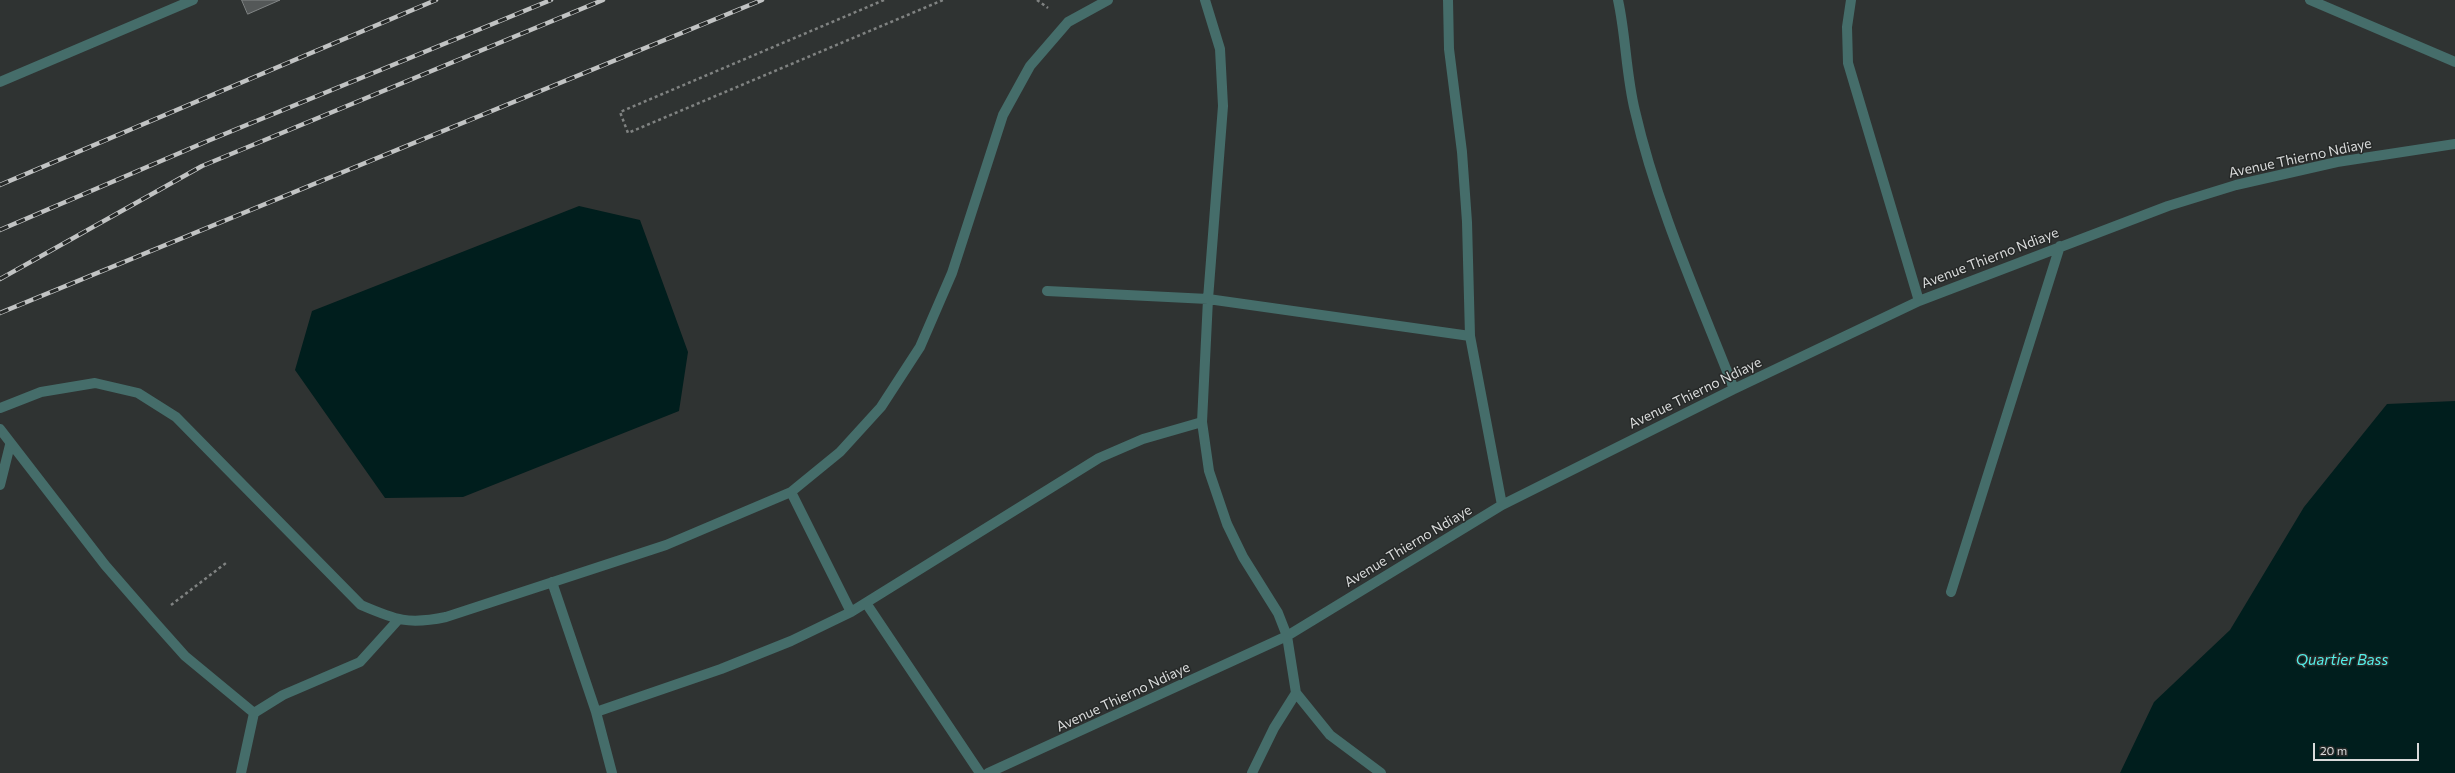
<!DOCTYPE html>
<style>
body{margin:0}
#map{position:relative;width:2455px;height:773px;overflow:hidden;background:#2f3332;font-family:Commissioner,sans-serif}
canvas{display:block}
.scale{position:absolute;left:2313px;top:743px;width:106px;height:18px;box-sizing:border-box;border:2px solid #d8dada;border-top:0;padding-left:5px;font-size:12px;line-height:14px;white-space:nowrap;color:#d8dada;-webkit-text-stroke:3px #262928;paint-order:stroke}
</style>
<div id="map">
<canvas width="2455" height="773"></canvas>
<div class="scale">20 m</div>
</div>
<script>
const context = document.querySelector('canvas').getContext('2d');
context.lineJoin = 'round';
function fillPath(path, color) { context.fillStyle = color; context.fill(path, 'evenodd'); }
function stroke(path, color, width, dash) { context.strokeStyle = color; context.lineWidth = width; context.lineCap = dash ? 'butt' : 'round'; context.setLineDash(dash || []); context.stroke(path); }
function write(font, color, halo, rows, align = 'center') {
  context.font = font + ' Commissioner,sans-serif'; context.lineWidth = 3; context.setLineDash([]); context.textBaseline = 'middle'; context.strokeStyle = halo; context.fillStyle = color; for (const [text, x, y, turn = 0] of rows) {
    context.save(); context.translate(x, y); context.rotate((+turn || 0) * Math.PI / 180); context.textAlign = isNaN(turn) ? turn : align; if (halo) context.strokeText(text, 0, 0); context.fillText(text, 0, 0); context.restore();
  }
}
const water = new Path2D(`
 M579 206 640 220 688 352 679 411 463 497 385 498 295 370 312 311Z
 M2455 401V773H2120L2154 702 2230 630 2304 507 2387 404Z`);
const building = new Path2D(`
 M242 0H280L248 14Z`);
const path = new Path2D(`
 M884 0 620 112 628 133 943 0
 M1037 0 1048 8
 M171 605 226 563`);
const minor = new Path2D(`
 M1205 0 1220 49 1223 106 1208 299 1202 422 1209 471 1227 524 1243 557 1278 613 1287 636 1296 693 1274 728 1252 773
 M1448 0 1449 49 1462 152 1467 222 1470 336 1502 505
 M1618 0C1626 36 1626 75 1635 111 1657 207 1698 297 1734 389
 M1851 0 1847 27 1848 63 1919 301
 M2310 0 2455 62
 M0 82 193 0
 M1047 291 1208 299 1470 336
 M0 408 41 392 95 383 138 393 176 417 361 605C396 620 408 625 446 617L666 545 791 492 840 452 881 407 920 347 952 273 1003 115 1030 66 1068 22 1108 0
 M0 429 105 565 152 619 185 656 254 713
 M0 485 10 445
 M791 492 851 612
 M552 582 596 712 612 773
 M1951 592 2060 246
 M866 603 980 773
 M1296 693 1330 735 1381 773
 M596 712 721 669 791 641 851 612 1099 458 1143 439 1202 422
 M241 773 254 713 283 695 360 662 398 620
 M988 773 1287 636 1502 505 1734 389 1919 301 2168 206 2236 185 2337 162 2455 144`);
const rail = new Path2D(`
 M0 185 436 0
 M0 230 210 140 551 0
 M0 279 202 166 603 0
 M0 313 762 0`);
const streetNames = [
 ["Avenue Thierno Ndiaye",2300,158,-12],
 ["Avenue Thierno Ndiaye",1990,258,-21],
 ["Avenue Thierno Ndiaye",1695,393,-26],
 ["Avenue Thierno Ndiaye",1408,546,-31],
 ["Avenue Thierno Ndiaye",1123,697,-25]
];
const waterNames = [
 ["Quartier Bass",2342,660]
];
fillPath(water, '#001e1d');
fillPath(building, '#545858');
stroke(building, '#828686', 1);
stroke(path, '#808382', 2.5, [3, 3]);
stroke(minor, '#456d6a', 10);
stroke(rail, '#c1c3c3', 4.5);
stroke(rail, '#262928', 3, [9]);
write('14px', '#d8dada', '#262928', streetNames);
write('italic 15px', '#54efe9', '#262928', waterNames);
</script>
